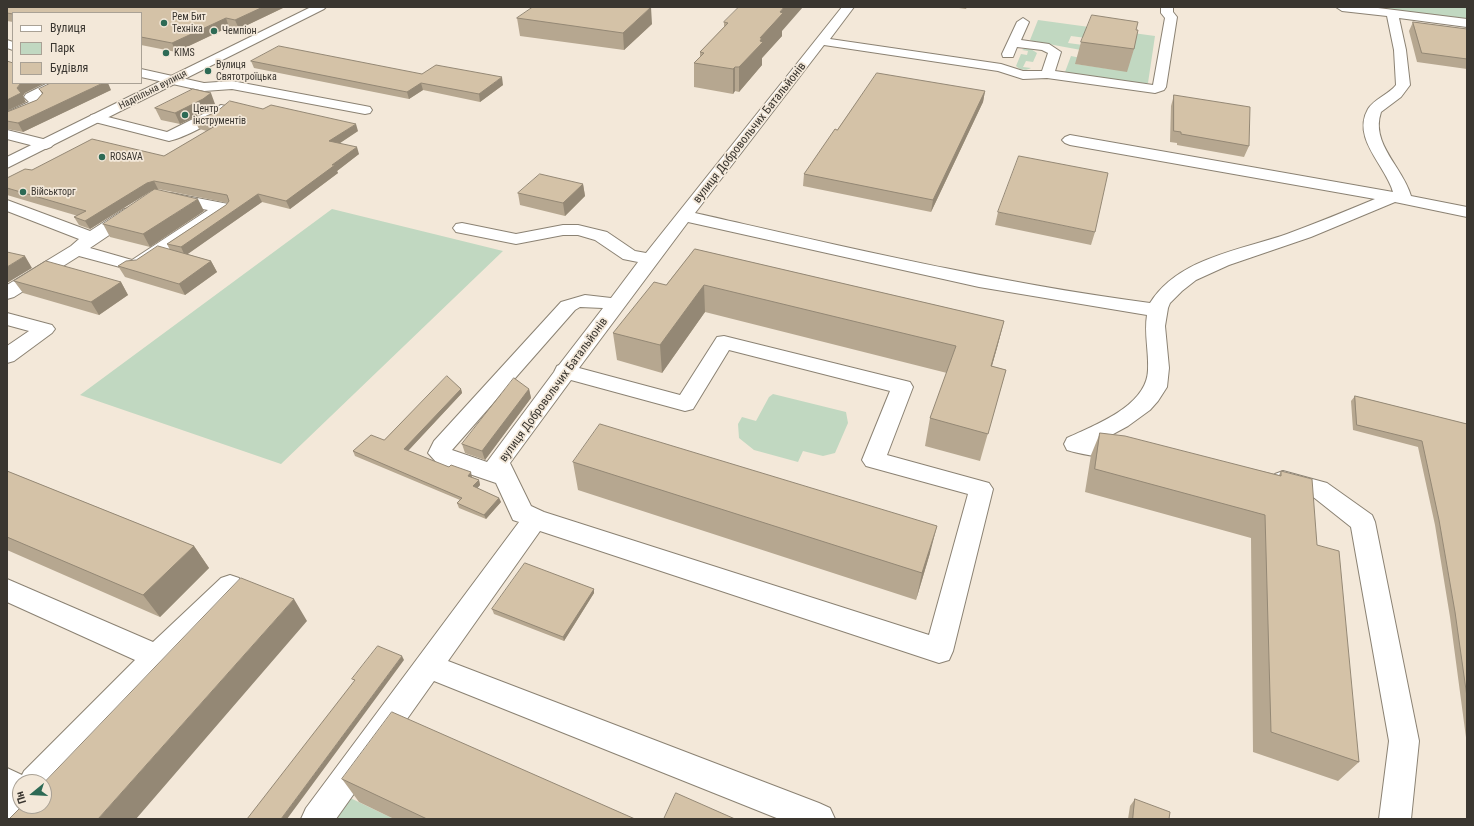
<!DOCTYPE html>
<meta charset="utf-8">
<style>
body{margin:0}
#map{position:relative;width:1474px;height:826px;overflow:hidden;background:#f3e8d9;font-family:"Roboto Condensed",sans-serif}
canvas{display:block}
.frame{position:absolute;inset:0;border:8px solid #3a3630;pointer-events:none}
.legend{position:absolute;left:12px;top:12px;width:130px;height:72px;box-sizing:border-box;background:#f3e8d9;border:1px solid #a9a195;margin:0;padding:5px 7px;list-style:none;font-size:12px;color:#3a3630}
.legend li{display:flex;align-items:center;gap:8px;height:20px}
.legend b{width:20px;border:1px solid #a9a195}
.north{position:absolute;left:12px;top:774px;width:40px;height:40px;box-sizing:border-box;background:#f3e8d9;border:1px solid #a9a195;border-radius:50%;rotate:252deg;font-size:11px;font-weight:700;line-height:16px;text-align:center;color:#3a3630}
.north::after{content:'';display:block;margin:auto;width:14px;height:18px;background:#2d6a55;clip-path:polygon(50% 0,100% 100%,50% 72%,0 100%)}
</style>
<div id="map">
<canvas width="1474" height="826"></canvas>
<div class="frame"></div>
<ul class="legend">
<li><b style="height:5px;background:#fff"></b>Вулиця</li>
<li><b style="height:11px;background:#c1d8c1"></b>Парк</li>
<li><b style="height:11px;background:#d4c2a7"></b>Будівля</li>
</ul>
<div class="north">Пн</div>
</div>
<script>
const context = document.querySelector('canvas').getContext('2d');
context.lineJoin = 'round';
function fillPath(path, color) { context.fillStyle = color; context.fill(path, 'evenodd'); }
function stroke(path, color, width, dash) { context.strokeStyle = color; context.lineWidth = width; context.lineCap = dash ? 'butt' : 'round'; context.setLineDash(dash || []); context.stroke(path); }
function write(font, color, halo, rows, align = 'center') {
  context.font = font + ' "Roboto Condensed",sans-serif'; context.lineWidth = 3.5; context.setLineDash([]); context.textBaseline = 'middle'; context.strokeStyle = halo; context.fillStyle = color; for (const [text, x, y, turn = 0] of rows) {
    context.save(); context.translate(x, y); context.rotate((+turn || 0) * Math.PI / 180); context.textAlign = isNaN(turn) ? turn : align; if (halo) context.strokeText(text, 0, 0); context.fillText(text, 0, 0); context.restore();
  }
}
const green = new Path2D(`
 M1372 7H1467V19L1374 8Z
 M1038 20 1155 36 1148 83 1142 84 1065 72 1071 56 1081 58 1076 64 1110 69 1086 38 1071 36 1068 43 1083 45 1081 50 1032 41 1030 40Z
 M1024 49H1031L1037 53 1033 62 1026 61 1023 67 1031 68C1026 71 1019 70 1016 66L1021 54 1027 55 1028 51 1022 50Z
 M332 209 503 251 281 464 80 395Z
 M773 394 846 412 848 423 835 453 823 456 803 451 798 462 754 450 739 438 738 424 742 417 756 421 769 397Z
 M344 795 394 819H327Z`);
const minor = new Path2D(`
 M842 7H854L830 39 1001 64 1023 71H1042L1048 53 1042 50 1017 47 1013 57H1003L1002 54 1017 22 1023 18 1029 22 1021 40 1049 44 1061 52 1055 71 1153 85 1165 18 1161 13V7H1173V12L1177 17 1166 87 1164 90 1155 93 1047 78 1023 79 998 71 824 45 695 213C846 247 997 283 1150 303 1178 258 1241 250 1287 234 1317 223 1346 211 1375 199L1070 145 1065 143 1062 140 1065 137 1070 135 1393 192C1386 166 1351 138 1368 109 1374 99 1389 94 1396 85L1394 50 1387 16 1342 11 1336 7H1370L1467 19V27L1399 18 1406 50 1410 85 1401 97 1381 112C1370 144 1403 167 1411 196L1467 207V217L1395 202 1311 237 1229 265 1196 280 1182 291 1170 303 1168 308 1165 326 1169 368 1167 387 1158 401 1150 410 1128 426 1104 439 1132 444 1135 450 1132 456C1116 461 1083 455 1067 450L1064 444 1067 438C1095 425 1147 406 1148 370 1149 352 1144 333 1147 315L979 287 688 222 579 368 680 395 717 337 724 336 910 382 913 387 887 455 989 483 993 489 953 651 949 660 939 663 540 531 448 661 819 803 830 808 835 819H779L434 681 336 819H301L306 808 519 522 513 520 496 483 437 463 428 453 434 441 561 302 585 295 611 298 638 262 623 259 595 240 578 235H563L516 244 456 232 453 228 456 224 462 223 516 234 563 225H578L607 232 635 251 646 253ZM580 307 603 308 559 365 557 366 554 372 487 462 452 450 575 310ZM729 350 890 391 862 460 866 466 968 494 929 635 544 512 531 506 510 463 571 380 685 411 693 409Z
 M7 40 13 42V50L7 48Z
 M141 69 204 83 232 81 365 106 370 107 372 110 370 113 365 114 232 89 204 91 141 77Z
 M48 83H66L64 86 41 97 46 102 41 107 7 122V112L29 102 24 97 26 94Z
 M221 105 226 106 228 109C220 120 183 138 169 141L91 121 89 118 91 115 96 114 167 132Z
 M7 130 51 141 54 144 51 147 46 149 7 139Z
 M171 193 223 203 229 204 231 208 229 212 141 270 135 271 79 256 14 297 7 299V285L71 246 79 239 7 211V200L90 231 124 209 130 208 136 209 138 213 136 217 90 248 132 260 208 210 165 202 163 198 165 194Z
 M7 313 52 325 55 329 52 333 14 361 7 363V346L29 331 7 325Z
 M1283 471 1327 483 1372 515 1375 522 1419 741 1411 819H1379L1389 741 1351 527 1312 496 1275 486 1271 480 1275 474Z
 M230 575 239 578 243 586 239 594 167 666 46 793 44 794V782H20V806H32L21 819H7V768L22 775 24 771 135 660 7 602V579L153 642 221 578Z`);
const major = new Path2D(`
 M311 7H326L324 9 7 168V157Z`);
const wall = new Path2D(`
 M7 7H285L239 29 229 27 176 52 141 45V13H13V22L7 21Z
 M952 7H967L966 9Z
 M517 18 652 24 624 50 520 36Z
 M724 22 782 31V36L762 58V65L739 92 735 91 733 94 694 87V63L700 57V52L724 27Z
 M1413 22 1467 29V69L1417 62 1409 31Z
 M1136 30 1134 49 1127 72 1075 64 1081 42Z
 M251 61 422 74 503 85 480 102 423 90 409 99 254 68Z
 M39 89 111 90 23 132 7 129V112L37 100 42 94Z
 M985 91 983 102 931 212 803 186 804 174 837 130Z
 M1174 95 1249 146 1244 157 1177 145V143L1170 142 1171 106Z
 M215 104 208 111 180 124 161 120 155 108Z
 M195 121 358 131 340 143 359 154 337 171 338 173 290 209 262 202 187 254 211 261 217 272 185 295 125 277 118 266 170 250 167 244 226 205 228 203 158 189 151 191 90 229 79 225 74 217 78 216 7 195V178L32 170 164 156 207 131 199 129Z
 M583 184 585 196 565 216 520 205 518 193Z
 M204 211 150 247 110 237 103 224Z
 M998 212 1095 232 1091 245 995 225Z
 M695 249 1004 321 992 366 1006 370 980 461 925 446 930 418 947 373 705 312 662 373 617 360 613 333 666 285Z
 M14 281 121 282 128 295 99 315 23 293Z
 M461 389 462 393 408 451 472 477 479 480 480 485 477 488 499 498 501 502 486 519 459 508 457 503 460 500 355 456 353 451 384 440Z
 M529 389 531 398 485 460 465 453 462 444Z
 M1355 396 1467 424V745L1450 617 1435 525 1418 447 1353 430 1351 401Z
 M1100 433 1279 475 1281 471 1317 545 1359 762 1338 781 1253 752 1251 538 1085 492 1091 455Z
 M573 462 930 553 916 600 578 490Z
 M7 471 194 546 209 568 160 617 7 550Z
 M594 589V593L564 641 494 614 492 609Z
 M342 779 635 819H394L359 802Z
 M1135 799 1169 819H1128L1130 806Z`);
const shadedWall = new Path2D(`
 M263 7H285L239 29 235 20Z
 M651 7 652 24 624 50 623 33Z
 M784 7H803L782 31V36L762 58V65L739 92V67L760 38Z
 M226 18 229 27 176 52 172 43Z
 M735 67V91L733 94V69Z
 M502 77 503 85 480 102 479 94Z
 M22 83H45L25 93 23 96 26 102 7 111V100L17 88 20 84Z
 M103 83H108L111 90 23 132 18 123Z
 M421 83 423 90 409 99 407 92Z
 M985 91 983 102 931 212 933 200Z
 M211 93 215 104 208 111 180 124 175 113Z
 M356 124 358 131 331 149 329 141Z
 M357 147 359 154 337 171 338 173 290 209 286 201 332 165Z
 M154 181 158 189 151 191 90 229 85 221 147 183Z
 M583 184 585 196 565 216 563 203Z
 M258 194 262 202 185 256 181 247Z
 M198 199 204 211 150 247 143 234Z
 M25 256 32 268 7 283V267Z
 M211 261 217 272 185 295 179 284Z
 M121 282 128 295 99 315 91 302Z
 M704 285 705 312 662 373 660 345Z
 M1004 321 997 348 984 393 991 366Z
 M461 389 462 393 406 453 404 449Z
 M529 389 531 398 485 460 482 451Z
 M471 472 472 477 470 480 468 476Z
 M479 480 480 485 475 491 473 486Z
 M499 498 501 502 486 519 484 515Z
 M937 526 930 553 916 600 922 573Z
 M194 546 209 568 160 617 143 595Z
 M594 589V593L564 641 563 637Z
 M294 599 307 621 136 819H98Z
 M402 656 404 660 287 819H281Z`);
const building = new Path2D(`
 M7 7H263L235 20 226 18 172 43 141 37V13H13V14L7 13Z
 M533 7H651L623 33 517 18Z
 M739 7H784L780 12 783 13 760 38H762L760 41 763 42 739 67H735L733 69 694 63 704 53 700 52 728 23 724 22Z
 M1092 15 1138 22 1136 30H1138L1134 49 1081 42Z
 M1413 22 1467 29V59L1422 53Z
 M279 46 422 74 436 65 502 77 479 94 421 83 407 92 251 61Z
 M7 61 13 63V83H22L20 84 17 88 21 93 7 100Z
 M877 73 985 91 933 200 804 174 835 129 837 130Z
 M51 83H103L18 123 7 121V112L37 100 43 93 39 89Z
 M193 89 211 93 203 99 175 113 155 108Z
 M1174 95 1250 107 1249 146 1181 134V132L1174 131Z
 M230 101 263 109 271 105 356 124 329 141 357 147 332 165H335L286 201 258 194 181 247 167 244 226 205 229 201 227 195 154 181 147 183 85 221 74 217 86 211 7 188V178L25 169 32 170 92 139 164 156 215 126 195 121 216 112Z
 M1019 156 1108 173 1095 232 998 212Z
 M540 174 583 184 563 203 518 193Z
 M155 189 198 199 143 234 103 224Z
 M158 246 211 261 179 284 118 266 126 261 136 260Z
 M695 249 1004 321 991 366 1006 370 988 434 930 418 956 346 704 285 660 345 613 333 654 282 666 285Z
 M7 252 25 256 7 267Z
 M46 261 121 282 91 302 14 281Z
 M447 376 461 389 404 449 449 467 451 465 471 472 468 476 479 480 473 486 499 498 484 515 457 503 462 498 353 451 371 435 384 440Z
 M514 378 529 389 482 451 462 444Z
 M1355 396 1467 424V697L1455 612 1439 520 1422 441 1357 425Z
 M600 424 937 526 922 573 573 462Z
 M1100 433 1125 436 1281 476V471L1312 479 1317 545 1339 551 1359 762 1271 732 1265 515 1095 469Z
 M7 471 194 546 143 595 7 537Z
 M525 563 594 589 563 637 492 609Z
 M241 578 294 599 98 819H9L22 806H44V783Z
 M378 646 402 656 281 819H247L355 680 352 679Z
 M392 712 635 819H427L342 779Z
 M676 793 735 819H664Z
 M1135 799 1170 812 1169 819H1133Z`);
const markers = [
 [164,23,4,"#2d6a55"],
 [214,31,4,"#2d6a55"],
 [166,53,4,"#2d6a55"],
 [208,71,4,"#2d6a55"],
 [185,115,4,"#2d6a55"],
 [102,157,4,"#2d6a55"],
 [23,192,4,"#2d6a55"]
];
const farPoinames = [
 ["Рем Бит",172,17],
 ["Техніка",172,29],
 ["Чемпіон",222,31],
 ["KIMS",174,53],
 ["Вулиця",216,65],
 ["Святотроїцька",216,77],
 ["Центр",193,109],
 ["інструментів",193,121],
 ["ROSAVA",110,157],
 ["Військторг",31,192]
];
const farStreetnames = [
 ["Надпільна вулиця",153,90,-27]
];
const streetNames = [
 ["вулиця Добровольчих Батальйонів",750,133,-52],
 ["вулиця Добровольчих Батальйонів",554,390,-54]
];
fillPath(green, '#c1d8c1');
stroke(minor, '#8b8273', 2);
stroke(major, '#8b8273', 2);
fillPath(minor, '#fff');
fillPath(major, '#fff');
fillPath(wall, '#b6a790');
fillPath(shadedWall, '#948875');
fillPath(building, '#d4c2a7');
stroke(building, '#948875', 1);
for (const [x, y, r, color] of markers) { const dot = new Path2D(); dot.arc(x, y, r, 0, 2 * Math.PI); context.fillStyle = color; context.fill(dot); stroke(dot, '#f3e8d9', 1.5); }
write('10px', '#3a3630', '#f3e8d9', farPoinames, 'left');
write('10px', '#3a3630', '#f3e8d9', farStreetnames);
write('12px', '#3a3630', '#f3e8d9', streetNames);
</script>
